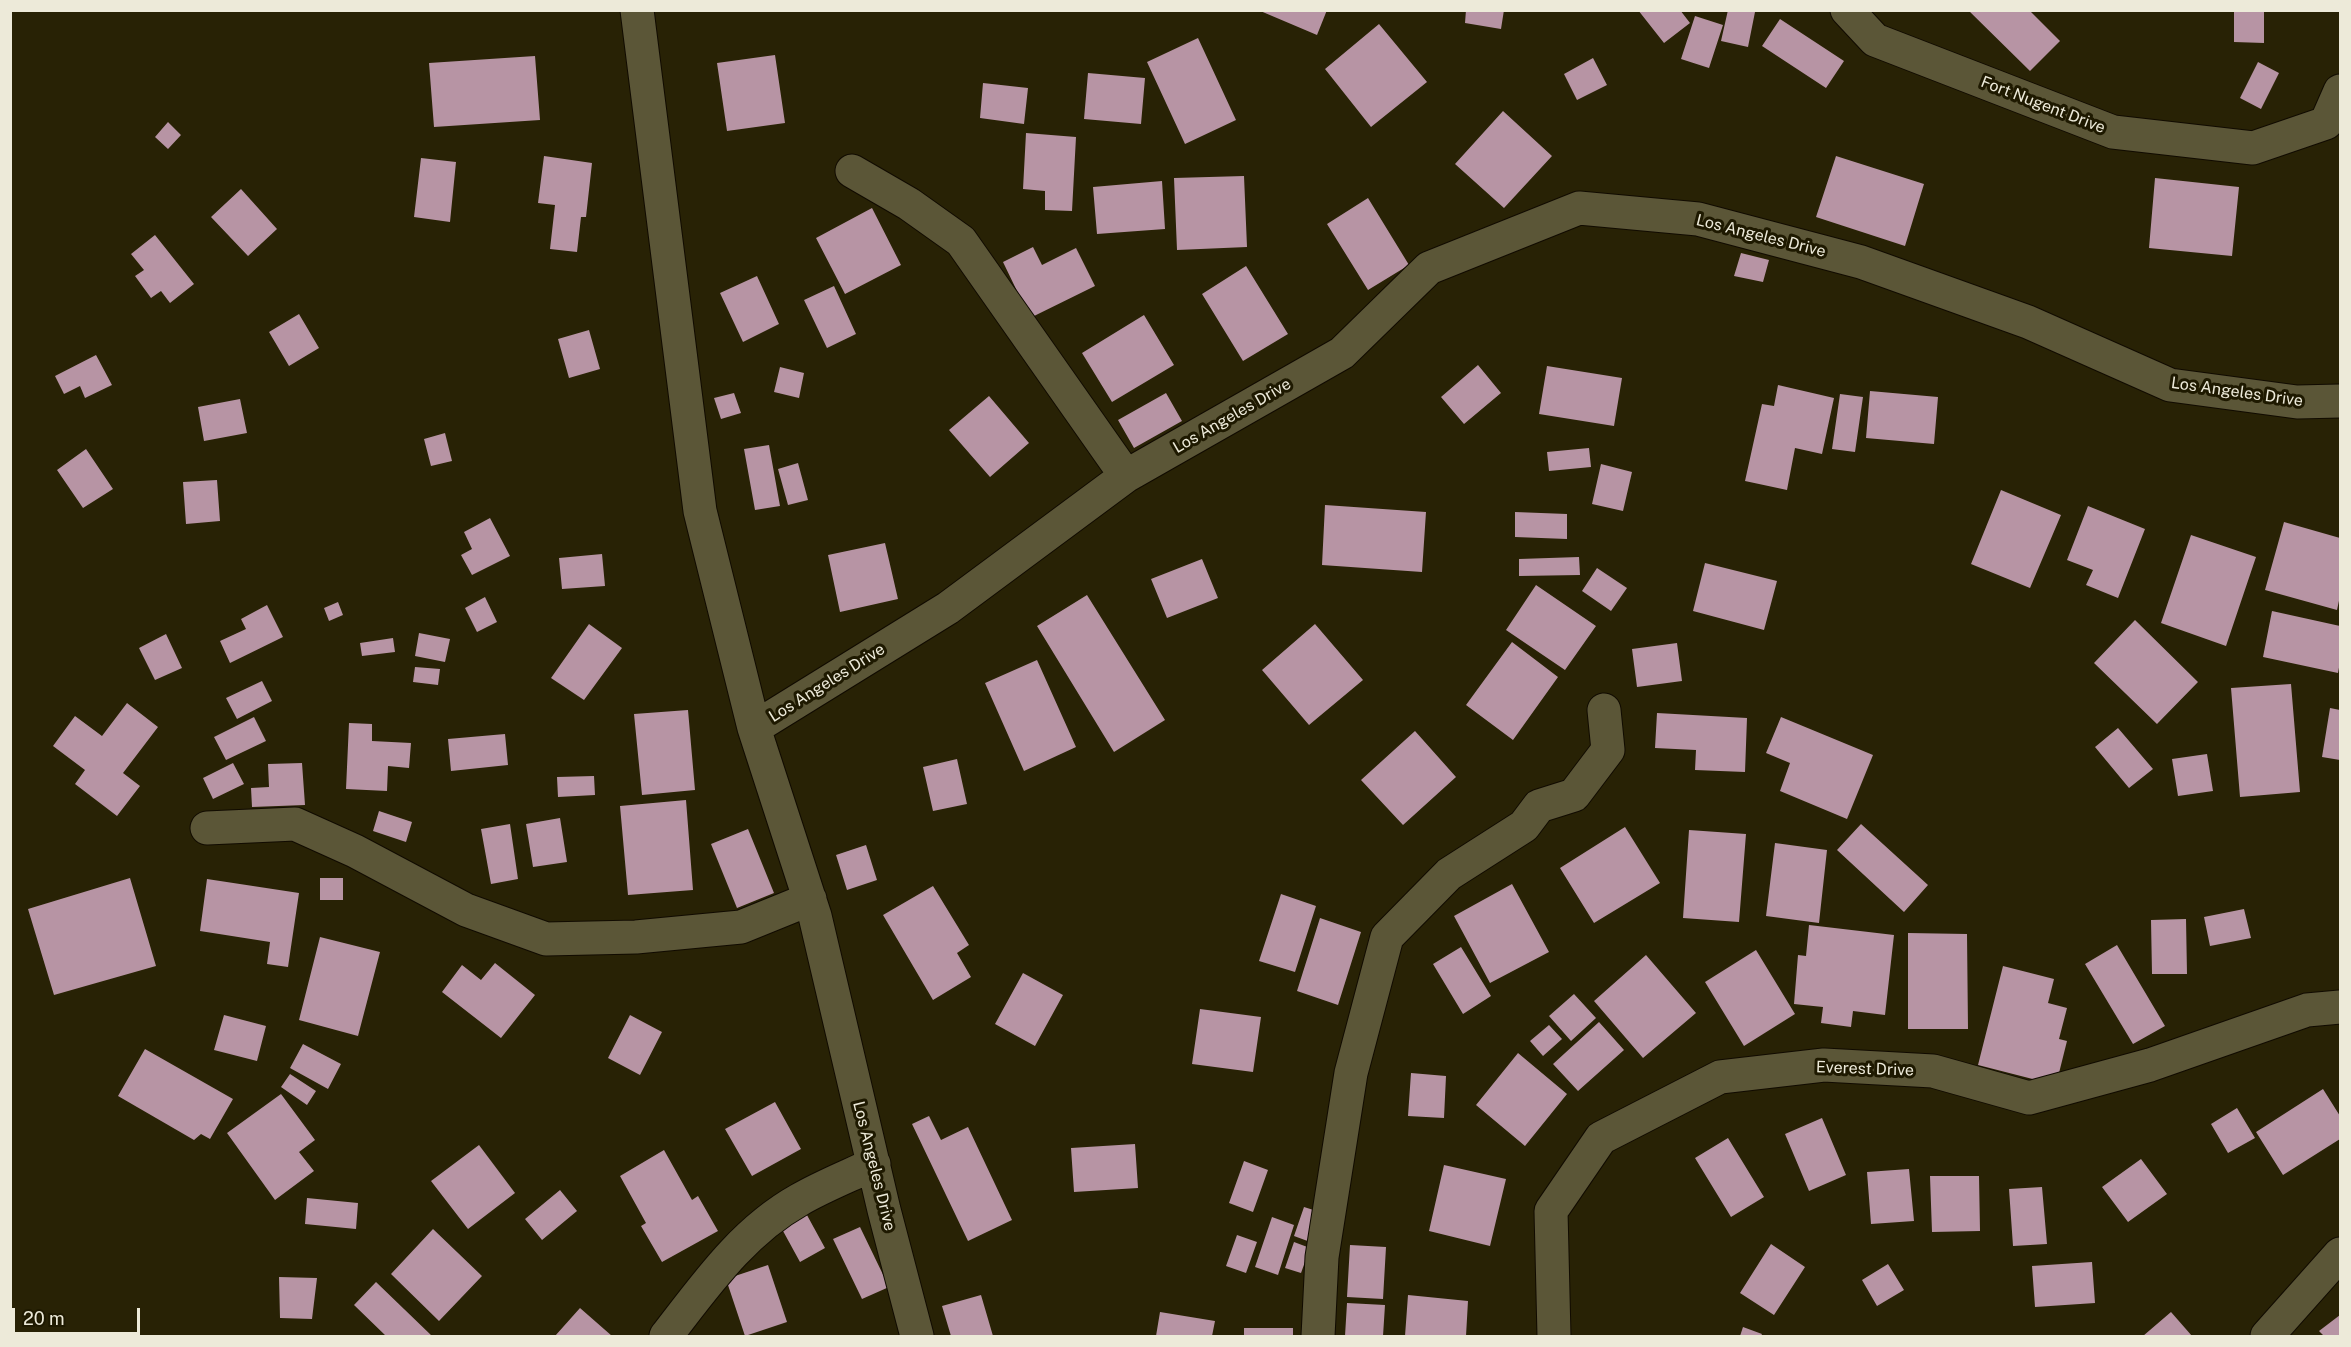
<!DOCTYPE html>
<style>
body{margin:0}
#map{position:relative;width:2351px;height:1347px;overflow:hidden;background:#282205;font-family:"Public Sans",sans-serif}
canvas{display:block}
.frame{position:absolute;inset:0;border:12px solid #edead9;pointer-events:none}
.scale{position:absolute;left:12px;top:1308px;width:128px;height:27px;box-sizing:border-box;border:3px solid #edead9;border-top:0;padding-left:8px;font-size:18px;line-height:21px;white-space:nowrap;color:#edead9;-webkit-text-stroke:4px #1e1900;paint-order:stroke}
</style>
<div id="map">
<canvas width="2351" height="1347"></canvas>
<div class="frame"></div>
<div class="scale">20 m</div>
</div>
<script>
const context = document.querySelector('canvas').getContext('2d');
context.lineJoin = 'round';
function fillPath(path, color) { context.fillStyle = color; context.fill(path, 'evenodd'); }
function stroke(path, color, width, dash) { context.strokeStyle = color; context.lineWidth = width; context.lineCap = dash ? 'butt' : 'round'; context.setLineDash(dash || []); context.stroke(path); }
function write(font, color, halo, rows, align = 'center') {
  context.font = font + ' "Public Sans",sans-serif'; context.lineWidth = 6; context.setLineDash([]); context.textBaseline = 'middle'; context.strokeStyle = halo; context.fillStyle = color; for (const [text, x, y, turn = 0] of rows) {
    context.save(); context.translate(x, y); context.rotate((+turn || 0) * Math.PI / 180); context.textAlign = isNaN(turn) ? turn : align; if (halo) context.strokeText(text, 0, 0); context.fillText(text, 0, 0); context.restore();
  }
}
const building = new Path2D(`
 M1258 10H1327L1317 35Z
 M1466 10H1504L1501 29 1465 23Z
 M1638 10H1680L1690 23 1664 43Z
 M1728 10 1755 12 1748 47 1721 41Z
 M1968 10H2029L2060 41 2030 71Z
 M2234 10H2264V43L2234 42Z
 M1695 16 1723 25 1709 68 1681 59Z
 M1780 19 1844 61 1826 88 1762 46Z
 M1379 24 1427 82 1371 127 1325 69Z
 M1198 38 1236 120 1185 144 1147 62Z
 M775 55 785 123 727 131 717 63Z
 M535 56 540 120 434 127 429 63Z
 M1593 58 1607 85 1577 100 1564 74Z
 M2258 62 2279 73 2261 109 2240 98Z
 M1088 73 1145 78 1141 124 1084 119Z
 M983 83 1028 88 1024 124 980 118Z
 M1503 111 1552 156 1504 208 1455 164Z
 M168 122 181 135 168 149 155 137Z
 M1026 133 1076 137 1072 211 1045 210V191L1023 189Z
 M544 156 592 163 586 217H581L577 252 550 249 555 205 538 203Z
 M1836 156 1924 184 1905 246 1816 217Z
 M421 158 456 162 450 222 414 217Z
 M1244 176 1247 247 1177 250 1174 178Z
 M2155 178 2239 187 2232 256 2149 248Z
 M1162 181 1165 229 1097 234 1093 187Z
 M241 189 277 229 248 256 211 217Z
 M1368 198 1409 265 1368 290 1327 224Z
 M872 208 901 265 845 294 816 238Z
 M155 235 194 284 170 303 161 291 151 298 135 276 144 270 131 254Z
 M1033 247 1042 265 1076 248 1095 286 1030 318 1003 262Z
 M1741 253 1769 260 1763 282 1734 276Z
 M1246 266 1288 334 1243 361 1202 294Z
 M757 276 779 324 743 342 720 293Z
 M834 286 856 334 827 348 804 300Z
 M299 314 319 348 289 366 269 332Z
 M1144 315 1174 365 1112 402 1082 353Z
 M589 330 600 369 569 378 558 339Z
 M96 355 112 385 85 398 80 386 64 394 55 376Z
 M1478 365 1501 393 1464 424 1441 397Z
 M1547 366 1622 378 1614 426 1539 414Z
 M780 367 804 373 799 398 774 392Z
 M1778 385 1834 398 1822 454 1795 448 1787 490 1745 481 1762 404 1774 406Z
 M1870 391 1938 397 1934 444 1866 438Z
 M734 393 741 413 721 419 714 398Z
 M1166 393 1182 421 1134 448 1118 420Z
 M1840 394 1863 397 1855 452 1832 449Z
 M989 396 1029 443 990 477 949 430Z
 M240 399 247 433 204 441 198 407Z
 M445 433 452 461 431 466 424 439Z
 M769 445 780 506 755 510 744 449Z
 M1589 448 1591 467 1549 471 1547 452Z
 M86 449 113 489 83 508 57 470Z
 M798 463 808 500 788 505 778 469Z
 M1601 464 1632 472 1623 511 1592 504Z
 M217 480 220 521 186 524 183 482Z
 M2001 490 2061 515 2030 588 1971 564Z
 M1325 505 1426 512 1422 572 1322 565Z
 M2088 506 2145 529 2118 598 2086 585 2093 570 2067 560Z
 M1515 512 1567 514V539L1515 537Z
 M490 518 510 556 472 575 461 555 472 549 464 532Z
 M2284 522 2340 538V596L2337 610 2265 590Z
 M2191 535 2256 557 2226 646 2161 623Z
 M885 543 898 599 840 612 828 555Z
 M602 554 605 586 562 589 559 558Z
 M1579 557 1580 575 1519 576V559Z
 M1202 559 1218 598 1167 618 1151 579Z
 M1705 563 1777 581 1764 630 1693 611Z
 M1597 568 1627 588 1611 611 1582 591Z
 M1536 585 1596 626 1565 670 1506 630Z
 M1087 595 1165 720 1114 752 1037 626Z
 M485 597 497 622 477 632 465 608Z
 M338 602 343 615 329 621 324 608Z
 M267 605 283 637 230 663 220 641 246 629 241 619Z
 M2272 611 2340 626V662L2338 673 2263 657Z
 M2135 620 2198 682 2157 724 2094 663Z
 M589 624 622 648 584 700 551 678Z
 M1315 624 1363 680 1309 725 1262 670Z
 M419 633 450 639 445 662 415 656Z
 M166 634 182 668 155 680 139 648Z
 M393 638 395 652 362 656 360 643Z
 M1512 642 1558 677 1513 740 1466 705Z
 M1677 643 1682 681 1637 687 1632 649Z
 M1037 660 1076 747 1024 771 985 683Z
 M415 667 440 669 438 685 413 682Z
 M262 681 272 701 237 719 226 698Z
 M2291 684 2300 792 2240 797 2231 688Z
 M127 703 158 727 123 773 140 786 117 816 75 784 85 770 53 746 75 716 102 736Z
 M2330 708 2340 710V760L2322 757Z
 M688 710 695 790 642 795 634 714Z
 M1657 713 1747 718 1745 772 1695 770 1696 750 1655 748Z
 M254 717 266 741 226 760 214 737Z
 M1781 717 1873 755 1847 819 1780 791 1790 763 1766 753Z
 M349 723 372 724V741L411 743 409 768 388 766 387 791 346 789Z
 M2118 728 2153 769 2129 788 2095 747Z
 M1415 731 1456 777 1403 825 1361 780Z
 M505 734 508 765 451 771 448 739Z
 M2207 754 2213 791 2178 796 2172 759Z
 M957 759 967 804 933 811 923 767Z
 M233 763 244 784 213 799 203 778Z
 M302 763 305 805 252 807 251 788 269 787 268 764Z
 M594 776 595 795 558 797 557 777Z
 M686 800 693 890 628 895 620 806Z
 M379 811 412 822 406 842 373 831Z
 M560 818 567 862 533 867 526 824Z
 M510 824 518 879 491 884 481 829Z
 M1861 824 1928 885 1904 912 1837 850Z
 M1625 827 1660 883 1594 923 1560 868Z
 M748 829 774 893 737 908 711 844Z
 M1689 830 1746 834 1739 922 1683 918Z
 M1775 843 1827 850 1819 923 1766 916Z
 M866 845 877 880 847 890 836 855Z
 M130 878 156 966 54 995 28 909Z
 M320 878H343V900H320Z
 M207 879 299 893 288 967 267 964 270 942 200 931Z
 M1512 884 1549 952 1490 983 1454 916Z
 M933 886 969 945 957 953 971 977 933 1000 883 915Z
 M1281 894 1316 906 1295 972 1259 961Z
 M2244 909 2251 938 2210 946 2204 917Z
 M1320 918 1361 932 1338 1005 1297 991Z
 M2186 919 2187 974H2152L2151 920Z
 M1809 925 1894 935 1885 1015 1853 1011 1851 1027 1821 1023 1823 1007 1794 1004 1798 955 1806 956Z
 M1908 933 1967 934 1968 1029H1908Z
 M320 937 380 952 358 1036 299 1020Z
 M2117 945 2165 1026 2133 1044 2085 964Z
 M1461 947 1491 996 1463 1014 1433 964Z
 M1756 950 1795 1014 1744 1046 1705 982Z
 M1646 955 1696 1013 1643 1058 1594 1001Z
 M495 963 535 995 501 1038 442 992 462 965 481 980Z
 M2003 966 2054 979 2048 1003 2067 1008 2059 1039 2067 1041 2056 1085 1978 1065Z
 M1023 973 1063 995 1035 1046 995 1024Z
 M1574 994 1596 1018 1571 1041 1549 1016Z
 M1200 1009 1261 1017 1253 1072 1192 1064Z
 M224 1015 266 1026 257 1061 214 1050Z
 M630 1015 662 1032 640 1075 608 1058Z
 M1599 1022 1624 1050 1578 1091 1553 1064Z
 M1549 1025 1562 1039 1543 1056 1530 1041Z
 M303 1044 341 1064 328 1089 290 1068Z
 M145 1049 233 1099 210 1139 201 1134 194 1140 118 1096Z
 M1518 1053 1567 1094 1525 1146 1476 1105Z
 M1411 1073 1446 1076 1444 1118 1408 1116Z
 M290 1074 316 1091 307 1105 281 1087Z
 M2323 1089 2340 1116V1139L2283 1175 2256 1132Z
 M281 1094 315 1140 299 1152 314 1171 275 1200 227 1133Z
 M775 1102 801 1149 752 1176 725 1129Z
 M2237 1108 2255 1138 2228 1153 2211 1124Z
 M929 1116 941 1140 968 1127 1012 1220 968 1241 912 1124Z
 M1822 1118 1846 1175 1809 1191 1785 1134Z
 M1728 1138 1764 1197 1731 1217 1695 1158Z
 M1135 1144 1138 1188 1074 1192 1071 1148Z
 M479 1145 515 1193 468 1229 431 1181Z
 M664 1150 692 1200 698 1196 718 1231 662 1262 641 1226 646 1223 620 1176Z
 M2141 1159 2167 1194 2128 1222 2102 1187Z
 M1244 1161 1268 1170 1253 1212 1229 1203Z
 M1444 1165 1506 1179 1490 1246 1429 1231Z
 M1909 1169 1914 1221 1871 1224 1867 1172Z
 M1930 1176H1979L1980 1231 1932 1232Z
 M2042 1187 2047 1244 2013 1246 2009 1189Z
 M560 1190 577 1211 542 1240 525 1219Z
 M307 1198 358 1203 356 1229 305 1224Z
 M802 1206 825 1248 800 1262 777 1220Z
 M1304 1207 1323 1213 1313 1243 1294 1236Z
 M1272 1217 1294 1225 1278 1275 1255 1267Z
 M860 1227 889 1287 862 1299 833 1239Z
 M433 1229 482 1276 439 1321 391 1274Z
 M1237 1235 1257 1242 1246 1273 1226 1266Z
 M1294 1242 1310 1248 1301 1273 1285 1268Z
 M1771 1244 1805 1267 1774 1315 1740 1293Z
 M1350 1245 1386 1247 1383 1299 1347 1297Z
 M2092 1262 2095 1303 2035 1307 2032 1266Z
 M1888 1264 1904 1290 1877 1306 1862 1280Z
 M768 1265 787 1322 745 1336 726 1279Z
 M279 1277 317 1278 312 1319 280 1318Z
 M376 1282 432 1336H386L354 1305Z
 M981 1295 993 1336H951L942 1306Z
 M1408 1295 1468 1301 1466 1336H1405Z
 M1347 1303 1385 1305 1383 1336H1345Z
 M580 1308 612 1336H555Z
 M1160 1312 1215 1321 1212 1336H1156Z
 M2171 1312 2192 1336H2143Z
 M2340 1315V1336H2324L2319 1331Z
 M1743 1327 1762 1334 1761 1336H1740Z
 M1244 1328H1293V1336H1244Z`);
const minor = new Path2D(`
 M637 10 700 511 754 728
 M1847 10 1875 40 2113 132 2253 148 2326 123 2340 91
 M852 171 909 204 961 241 1126 476
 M207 828 295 824 355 851 466 910 546 939 636 937 741 927 810 899
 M666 1336C705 1286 742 1232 799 1200 823 1186 849 1176 874 1164
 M917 1336 884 1210 815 916 754 728 948 608 1126 476 1342 353 1429 268 1579 208 1698 219 1861 262 2028 322 2170 385 2297 402 2340 401
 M1318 1336 1322 1257 1351 1073 1387 937 1449 874 1524 826 1539 806 1574 795 1608 750 1604 710
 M1554 1336 1551 1211 1601 1138 1720 1077 1824 1065 1933 1071 2029 1098 2150 1065 2307 1010 2340 1007
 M2267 1336 2340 1254`);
const streetNames = [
 ["Fort Nugent Drive",2043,105,21],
 ["Los Angeles Drive",1761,236,14],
 ["Los Angeles Drive",2237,392,8],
 ["Los Angeles Drive",1232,416,-30],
 ["Los Angeles Drive",827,683,-32],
 ["Everest Drive",1865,1069,2],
 ["Los Angeles Drive",874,1166,76]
];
fillPath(building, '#b794a4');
stroke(minor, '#110b00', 35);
stroke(minor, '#5b5637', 33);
write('16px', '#edead9', '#1e1900', streetNames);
</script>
